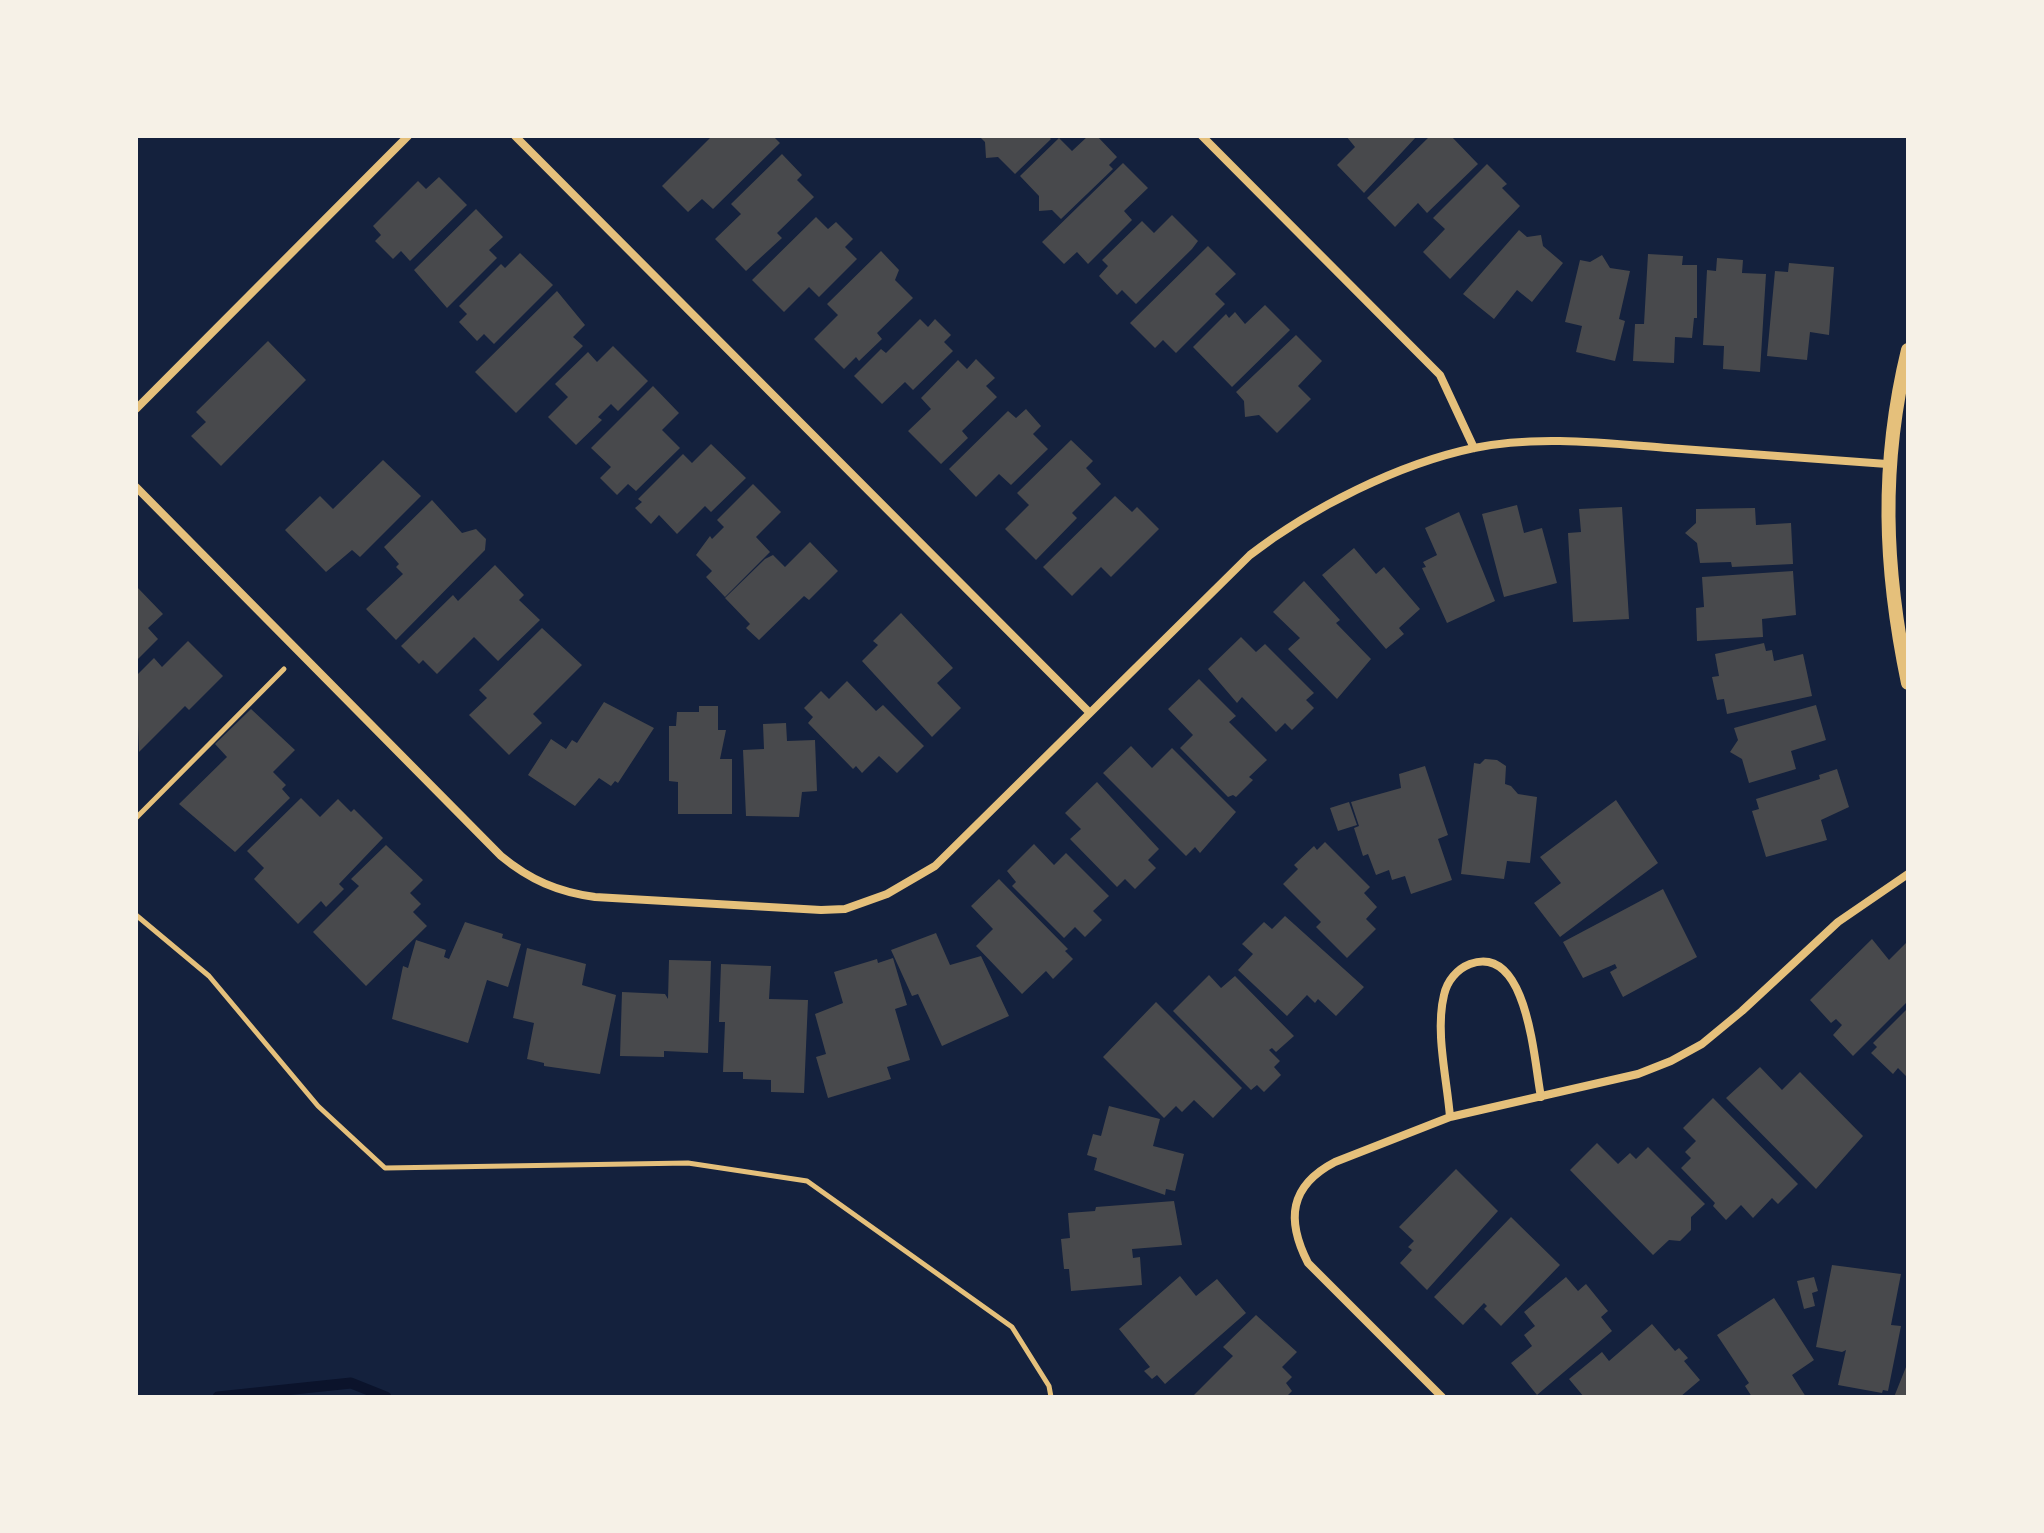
<!DOCTYPE html>
<style>
body{margin:0}
#map{position:relative;width:2044px;height:1533px;overflow:hidden;background:#14213d;font-family:Karla,sans-serif}
canvas{display:block}
.frame{position:absolute;inset:0;border:138px solid #f6f1e7;pointer-events:none}
</style>
<div id="map">
<canvas width="2044" height="1533"></canvas>
<div class="frame"></div>
</div>
<script>
const context = document.querySelector('canvas').getContext('2d');
context.lineJoin = 'round';
function stroke(path, color, width, dash) { context.strokeStyle = color; context.lineWidth = width; context.lineCap = dash ? 'butt' : 'round'; context.setLineDash(dash || []); context.stroke(path); }
function fillPath(path, color) { context.fillStyle = color; context.fill(path, 'evenodd'); }
const stream = new Path2D(`
 M218 1397 351 1383 386 1397`);
const building = new Path2D(`
 M712 136H773L780 143 713 209 702 199 688 212 662 186Z
 M979 136H1048L1051 139 1015 174 998 157 986 158 985 142Z
 M1088 136H1097L1117 157 1109 165 1113 169 1061 219 1052 210 1039 211V196L1020 176 1059 138 1072 151Z
 M1346 136H1417L1364 193 1337 165 1355 147Z
 M1430 136H1451L1478 164 1427 213 1418 203 1395 227 1367 198Z
 M782 154 802 175 797 180 814 197 777 233 782 238 746 271 715 239 741 214 731 204Z
 M1123 163 1148 188 1124 211 1132 220 1088 264 1077 252 1064 264 1042 242Z
 M1487 164 1507 184 1502 188 1520 206 1450 279 1423 252 1445 229 1433 218Z
 M439 177 467 205 410 261 401 251 393 259 375 241 381 235 373 226 418 181 426 189Z
 M476 209 503 237 489 250 497 258 447 308 414 270Z
 M1172 215 1198 241 1192 249 1136 304 1122 290 1117 295 1099 276 1108 266 1102 260 1142 221 1154 233Z
 M816 217 828 229 836 222 853 239 845 247 857 259 819 297 809 287 784 312 752 280Z
 M1519 230 1527 237 1541 235 1543 246 1563 263 1532 302 1517 290 1494 319 1463 294Z
 M1208 246 1236 274 1215 294 1225 304 1176 353 1163 340 1155 348 1130 323Z
 M881 251 899 270 895 280 913 298 877 333 882 339 859 361 856 357 844 369 814 339 838 315 827 304Z
 M520 253 553 285 494 344 484 334 477 341 459 322 467 314 459 306 501 264 505 268Z
 M1648 254 1683 256 1682 265H1697V318H1694L1692 338 1675 337 1674 363 1633 361 1635 324H1644Z
 M1602 255 1610 268 1630 271 1619 319 1625 321 1615 361 1576 352 1582 326 1565 322 1580 260 1590 262Z
 M1717 258 1743 260 1742 273 1766 274 1760 372 1723 369 1724 346 1703 345 1707 270 1716 271Z
 M1789 263 1834 267 1829 335 1810 332 1807 360 1767 356 1775 271 1788 272Z
 M557 291 585 325 573 337 583 346 516 413 475 372Z
 M1265 305 1290 330 1232 387 1193 347 1226 314 1229 318 1235 312 1245 324Z
 M920 319 928 327 935 319 951 335 944 342 953 351 913 390 905 382 882 404 854 376 881 349 886 353Z
 M1296 335 1322 361 1298 386 1311 399 1277 433 1259 415 1245 417 1244 401 1236 392Z
 M268 341 306 380 221 466 191 436 206 422 196 412Z
 M613 346 648 381 618 411 611 404 598 417 602 420 576 445 548 417 568 397 555 384 588 352 597 362Z
 M976 359 995 378 986 386 997 397 962 431 968 438 941 464 908 431 931 409 921 398 958 360 967 369Z
 M653 386 679 413 662 430 680 448 636 491 628 484 617 495 600 478 611 467 591 448Z
 M1026 409 1041 426 1033 434 1048 449 1011 485 999 474 976 497 949 469 1008 411 1016 418Z
 M1071 440 1093 461 1086 468 1101 484 1072 513 1077 518 1036 560 1005 529 1029 505 1017 493Z
 M711 444 746 478 711 512 705 506 677 534 659 515 651 524 635 508 642 502 638 499 683 454 692 463Z
 M383 460 421 496 360 557 352 550 326 572 285 530 320 496 333 509Z
 M753 484 781 512 756 537 770 552 725 597 706 577 712 571 696 555 710 536 712 539 724 527 717 520Z
 M1115 496 1132 512 1137 507 1159 529 1111 577 1101 567 1072 596 1043 567Z
 M432 500 462 533 476 529 486 539 485 550 396 640 366 609 403 574 396 567 399 564 384 547Z
 M1517 505 1524 533 1542 528 1557 583 1504 597 1482 514Z
 M1622 507 1629 619 1573 622 1568 533 1581 532 1579 509Z
 M1755 508 1756 525 1791 523 1793 564 1732 567 1731 562 1700 563 1697 543 1685 533 1696 523V509Z
 M1459 512 1495 601 1447 623 1422 568 1426 567 1423 562 1437 555 1425 528Z
 M810 542 838 571 809 600 804 596 759 640 746 628 750 624 725 598 765 559 773 555 785 567Z
 M1354 548 1376 574 1384 567 1420 609 1399 628 1404 634 1386 649 1322 575Z
 M495 565 524 595 519 600 540 620 498 661 474 637 437 674 423 660 419 664 401 646 453 595 458 601Z
 M1793 571 1796 615 1762 619 1763 637 1697 641 1696 608 1704 607 1702 577Z
 M1304 581 1340 620 1336 623 1371 659 1337 699 1288 649 1300 638 1273 612Z
 M136 586 163 614 148 628 158 639 136 661Z
 M901 613 953 668 937 683 961 708 932 737 862 661 878 645 873 641Z
 M542 628 582 665 533 714 542 723 509 755 469 715 487 698 479 690Z
 M1241 637 1256 652 1265 644 1314 693 1306 700 1314 708 1292 730 1285 723 1276 732 1242 697 1237 703 1208 669Z
 M188 641 223 676 189 710 185 706 139 752 136 676 154 658 162 667Z
 M1764 643 1766 651 1772 650 1774 661 1803 654 1812 696 1727 714 1724 699 1717 700 1712 677 1719 676 1715 654Z
 M1199 679 1236 716 1229 722 1267 760 1249 777 1253 780 1236 797 1233 795 1228 797 1180 748 1193 735 1168 709Z
 M847 681 876 711 883 705 924 746 897 773 879 756 862 773 856 766 853 769 808 723 813 717 804 708 821 691 829 699Z
 M604 702 654 728 618 783 615 781 611 786 599 778 575 806 528 775 551 739 566 749 572 740 577 743Z
 M1816 705 1826 740 1791 751 1796 769 1749 783 1742 759 1730 752 1738 740 1734 728Z
 M699 706H718V730H726L720 759H732V814H678V782L669 781V726H676L677 712H699Z
 M251 709 295 750 273 772 286 785 282 789 290 798 235 852 179 804 227 757 215 744Z
 M786 723 787 741 815 740 817 791 802 792 799 817 746 816 743 750 764 749 763 724Z
 M1131 746 1152 768 1172 748 1236 812 1200 853 1195 847 1186 856 1103 773Z
 M1485 759 1497 760 1506 766 1505 784 1511 786 1518 794 1537 797 1530 863 1507 861 1504 879 1461 874 1474 763 1480 764Z
 M1425 766 1448 835 1438 839 1452 880 1411 894 1405 876 1392 880 1389 870 1376 875 1368 854 1363 856 1354 828 1359 826 1351 802 1401 788 1399 774Z
 M1837 769 1849 807 1821 820 1827 840 1766 857 1752 811 1759 809 1756 799 1820 779 1819 775Z
 M1097 782 1159 849 1148 860 1156 868 1135 889 1125 879 1117 887 1070 839 1081 829 1065 813Z
 M301 798 320 817 338 799 351 812 354 809 383 838 339 884 344 889 326 907 321 901 298 924 254 879 264 868 247 851Z
 M1616 800 1658 863 1560 937 1534 903 1561 883 1540 857Z
 M1349 802 1357 825 1338 831 1330 808Z
 M1325 842 1370 887 1364 893 1377 907 1366 919 1376 929 1347 958 1316 927 1321 922 1283 884 1298 869 1294 865 1314 846 1317 850Z
 M1034 844 1054 865 1066 853 1109 896 1093 911 1102 920 1085 937 1075 927 1064 938 1012 886 1016 882 1007 871Z
 M386 845 423 880 410 893 421 904 413 912 427 926 366 986 313 932 359 886 351 879Z
 M999 879 1068 949 1065 951 1073 959 1053 979 1046 971 1022 994 976 946 993 929 971 906Z
 M1663 889 1697 957 1623 997 1610 972 1617 968 1615 964 1583 978 1563 942Z
 M1285 916 1364 987 1336 1016 1318 999 1315 1003 1307 995 1287 1016 1238 970 1253 954 1242 944 1264 922 1272 929Z
 M465 922 503 934 502 938 521 944 508 987 487 980 468 1043 392 1019 403 966 408 968 416 940 446 950 444 957 449 959Z
 M936 933 950 965 981 956 1009 1016 942 1046 918 994 912 996 891 950Z
 M1872 939 1889 960 1908 941V1001L1853 1056 1833 1035 1842 1025 1836 1019 1831 1023 1810 1000Z
 M527 948 586 964 582 985 616 995 600 1074 544 1066V1063L527 1059 534 1023 513 1018Z
 M893 958 907 1005 895 1009 910 1060 887 1067 891 1079 828 1098 816 1057 826 1054 815 1014 843 1003 834 972 877 959 878 963Z
 M669 960 711 961 708 1053 664 1051V1057L620 1056 622 992 665 994 668 999Z
 M721 964 771 966 769 999 808 1000 804 1093 771 1092V1080L743 1079V1072H723L725 1022H719Z
 M1209 975 1221 988 1235 976 1294 1036 1276 1052 1272 1048 1269 1050 1280 1061 1274 1067 1281 1075 1264 1092 1257 1085 1251 1090 1173 1011Z
 M1156 1002 1242 1088 1213 1118 1194 1100 1182 1112 1176 1106 1164 1118 1103 1057Z
 M1908 1008V1078L1898 1068 1893 1074 1871 1053 1877 1047 1873 1043Z
 M1760 1067 1782 1090 1800 1072 1863 1136 1816 1189 1726 1098Z
 M1713 1098 1798 1184 1778 1204 1772 1198 1753 1218 1741 1205 1726 1220 1713 1206 1715 1203 1681 1168 1691 1158 1685 1152 1696 1141 1683 1128Z
 M1109 1106 1160 1119 1153 1146 1184 1154 1175 1191 1166 1189 1165 1195 1094 1170 1097 1158 1087 1155 1093 1134 1101 1136Z
 M1597 1143 1618 1164 1630 1153 1636 1159 1648 1147 1705 1204 1691 1217V1230L1680 1241 1669 1240 1653 1255 1570 1170Z
 M1456 1169 1498 1211 1427 1290 1400 1263 1412 1250 1408 1247 1414 1241 1399 1227Z
 M1174 1201 1182 1245 1132 1249 1133 1258 1140 1257 1142 1285 1071 1291 1069 1269H1064L1061 1239 1070 1238 1068 1213 1095 1211 1096 1207Z
 M1511 1217 1560 1265 1501 1326 1484 1309 1487 1306 1484 1303 1463 1325 1434 1297Z
 M1832 1265 1901 1274 1891 1325 1901 1326 1888 1391 1883 1390 1882 1393 1838 1385 1846 1350 1842 1352 1816 1347Z
 M1180 1276 1196 1296 1217 1279 1246 1313 1165 1384 1157 1375 1152 1379 1144 1371 1150 1367 1119 1329Z
 M1566 1277 1578 1291 1586 1284 1608 1311 1601 1317 1612 1331 1537 1395 1511 1363 1532 1346 1524 1335 1535 1326 1524 1312Z
 M1814 1277 1818 1291 1812 1293 1815 1306 1804 1309 1797 1281Z
 M1774 1298 1814 1360 1792 1375 1806 1397H1752L1745 1386 1749 1383 1717 1335Z
 M1256 1315 1297 1352 1282 1367 1292 1377 1286 1383 1292 1391 1286 1397H1192L1233 1356 1223 1347Z
 M1652 1324 1675 1351 1679 1348 1688 1358 1684 1361 1700 1380 1680 1397H1584L1569 1379 1602 1352 1609 1361Z
 M1908 1362V1397H1894Z`);
const path = new Path2D(`
 M136 818 284 669
 M136 915 209 976 318 1106 385 1168 688 1163 807 1181 1012 1327 1049 1386 1051 1397`);
const minor = new Path2D(`
 M515 136 1089 712
 M1202 136 1440 375 1474 448
 M136 409 408 136
 M136 487 501 856C530 880 558 892 595 897L821 910 845 909 887 894 935 866 1250 555C1311 508 1398 464 1474 448 1536 435 1605 443 1668 448 1741 453 1814 458 1887 464
 M1450 1117C1447 1079 1435 1032 1444 995 1447 981 1457 969 1470 964 1528 943 1534 1062 1541 1097
 M1442 1397 1308 1263C1286 1220 1289 1186 1335 1162L1450 1117 1638 1074 1671 1061 1702 1044 1742 1011 1838 922 1908 874`);
const tertiary = new Path2D(`
 M1908 350C1880 465 1884 568 1908 683`);
stroke(stream, '#0b132b', 11);
fillPath(building, '#48494c');
stroke(path, '#e5c07b', 5);
stroke(minor, '#e5c07b', 8);
stroke(tertiary, '#e5c07b', 14);
</script>
